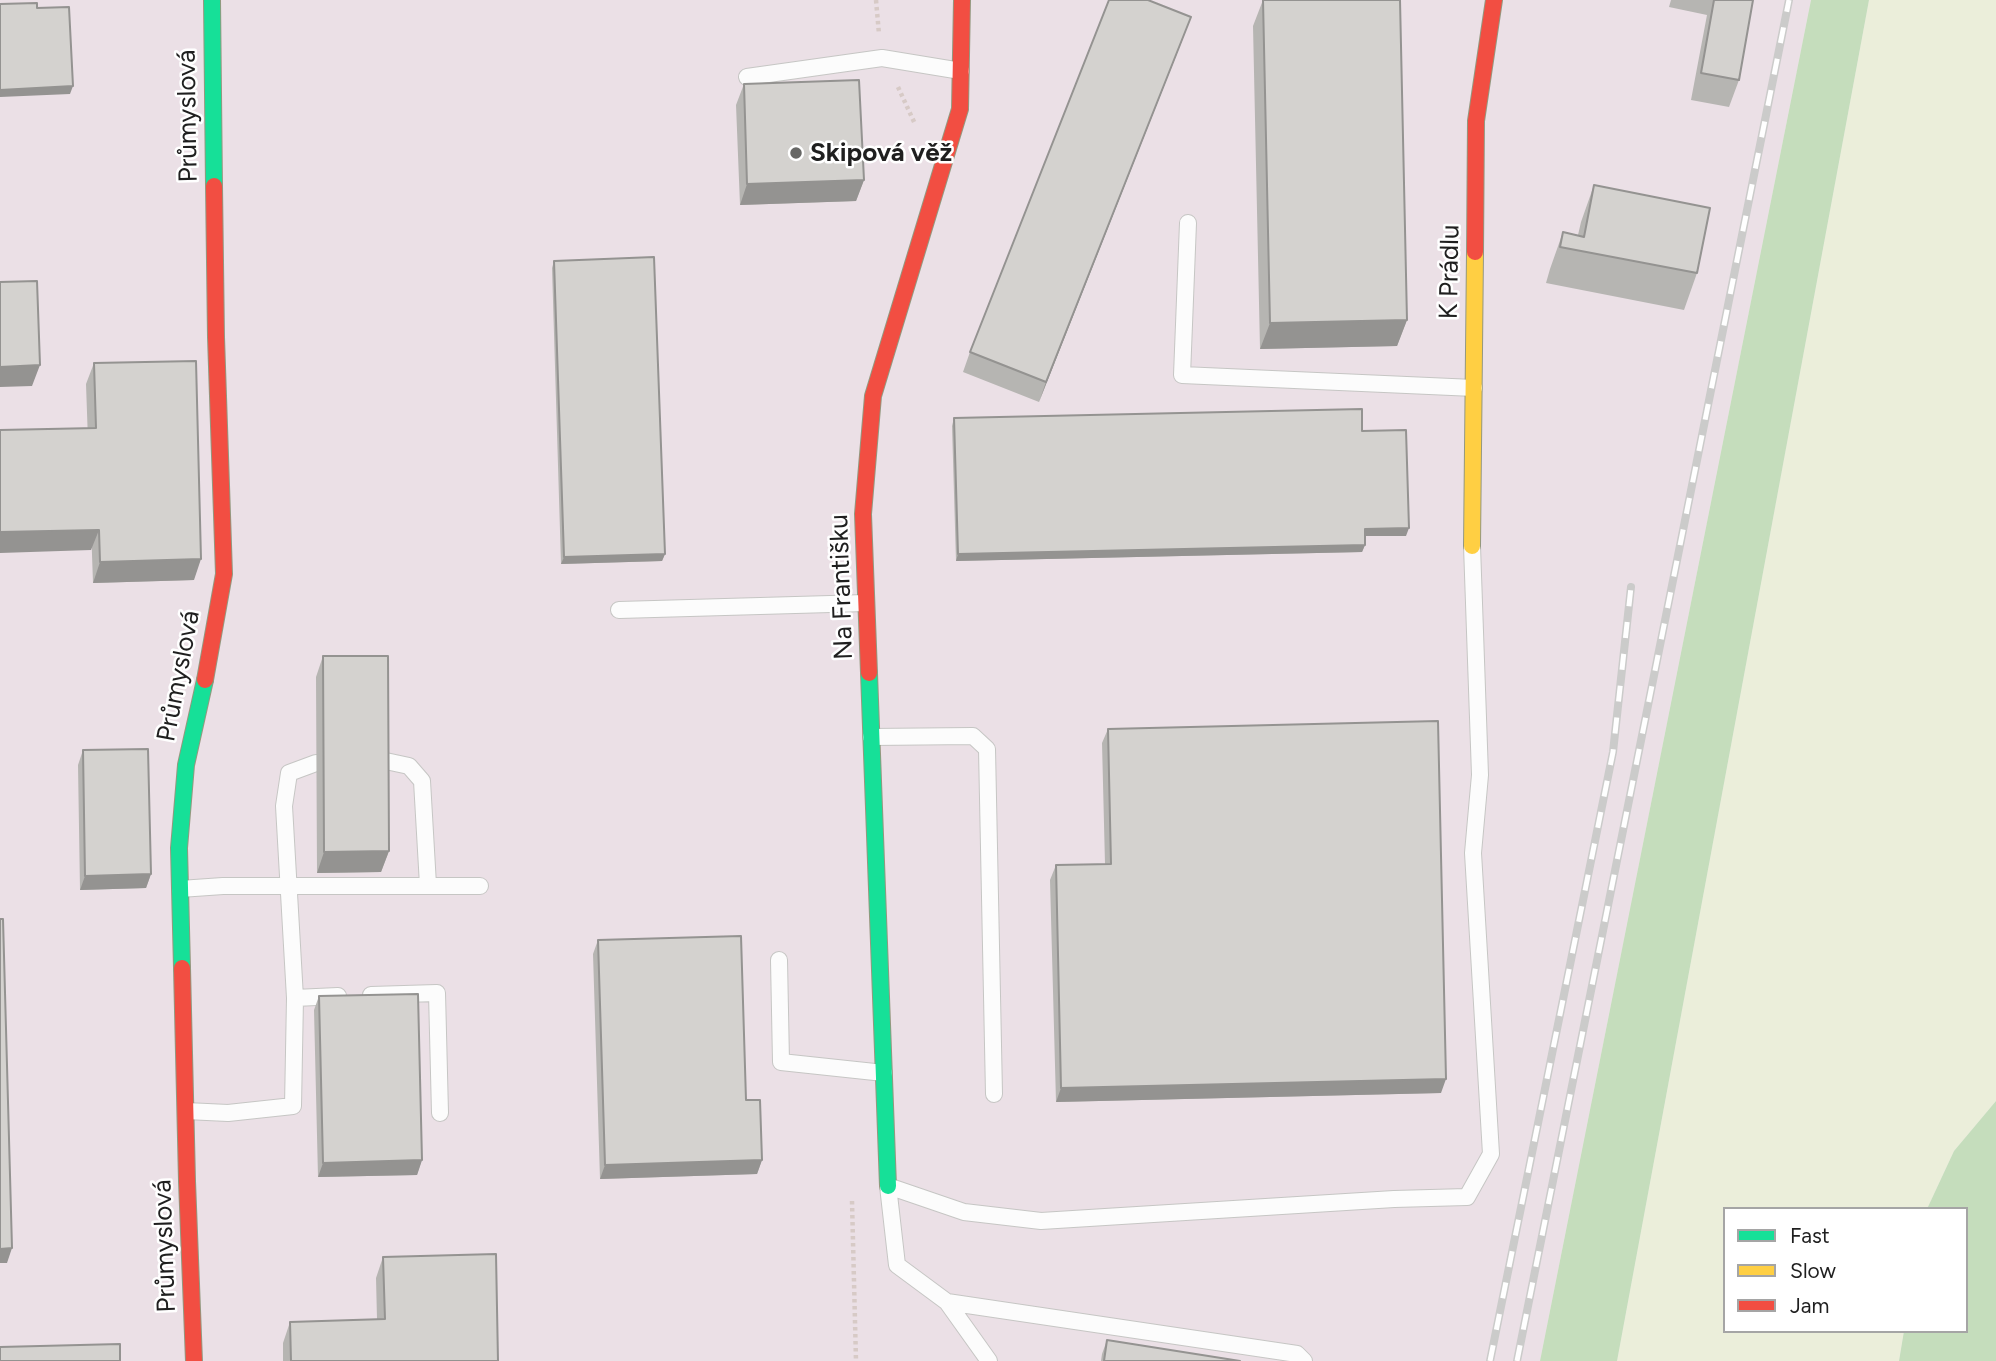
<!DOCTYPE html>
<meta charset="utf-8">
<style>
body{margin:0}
#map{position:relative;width:1996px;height:1361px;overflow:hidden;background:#edece8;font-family:Figtree,sans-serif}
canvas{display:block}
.legend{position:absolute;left:1723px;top:1207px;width:245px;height:126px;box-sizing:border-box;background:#fff;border:2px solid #a5a5a5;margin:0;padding:9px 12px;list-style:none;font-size:21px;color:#1f1f1f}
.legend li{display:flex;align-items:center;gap:14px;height:35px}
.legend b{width:35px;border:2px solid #a5a5a5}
</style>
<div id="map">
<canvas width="1996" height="1361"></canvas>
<ul class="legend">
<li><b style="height:9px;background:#16e098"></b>Fast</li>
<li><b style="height:9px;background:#ffcf43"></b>Slow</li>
<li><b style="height:9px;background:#f24e42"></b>Jam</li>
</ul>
</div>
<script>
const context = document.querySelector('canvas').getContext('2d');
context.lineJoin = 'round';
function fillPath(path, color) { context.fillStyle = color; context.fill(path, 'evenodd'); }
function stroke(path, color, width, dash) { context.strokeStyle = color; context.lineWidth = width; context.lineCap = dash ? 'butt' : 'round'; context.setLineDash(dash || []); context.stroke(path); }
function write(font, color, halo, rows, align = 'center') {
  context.font = font + ' Figtree,sans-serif'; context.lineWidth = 5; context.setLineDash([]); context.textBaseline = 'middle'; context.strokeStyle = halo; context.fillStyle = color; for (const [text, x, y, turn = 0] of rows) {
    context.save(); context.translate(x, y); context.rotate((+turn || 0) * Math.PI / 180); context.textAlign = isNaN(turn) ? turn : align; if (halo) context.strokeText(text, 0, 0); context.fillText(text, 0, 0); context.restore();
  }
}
const industrial = new Path2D(`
 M0 0H1811L1540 1361H0Z`);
const farmland = new Path2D(`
 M1869 0H1996V1101L1954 1151 1927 1209H1725V1331H1904L1899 1361H1617Z`);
const forest = new Path2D(`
 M1811 0H1869L1617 1361H1540Z
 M1996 1101V1361H1899L1904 1331H1966V1209H1927L1954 1151Z`);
const path = new Path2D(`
 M876 0 879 34
 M898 87 915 124
 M852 1201 856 1361`);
const lane = new Path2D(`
 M747 77 882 58 961 71
 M1188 223 1182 375 1474 388
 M619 610 866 603
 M871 737 973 736 987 749 994 1094
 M381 760 409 766 422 781 428 885
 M180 889 223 886H480
 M779 960 781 1062 884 1073
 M371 995 437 993 440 1113
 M295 998 338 996
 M186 1111 228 1113 293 1106 295 998 284 806 289 773 316 763
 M947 1302 1297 1354 1304 1361
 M989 1361 947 1302 897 1265 888 1186 964 1212 1041 1221 1394 1199 1467 1197 1491 1154 1473 853 1480 775 1472 546`);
const fast = new Path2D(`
 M212 0 214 186
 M869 673 888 1186
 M182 968 179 848 186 765 205 680`);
const slow = new Path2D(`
 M1472 546 1475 252`);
const jam = new Path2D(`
 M1475 252 1476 121 1494 0
 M869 673 863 514 873 396 960 109 962 0
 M205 680 224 574 216 337 214 186
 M182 968 187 1181 194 1361`);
const rail = new Path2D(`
 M1490 1361 1613 752 1631 587
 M1517 1361 1789 0`);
const wall = new Path2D(`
 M1263 0 1407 320 1397 346 1260 349 1253 26Z
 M1671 0H1753L1739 80 1729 107 1691 100 1707 15 1669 7Z
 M1183 38 1039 402 963 372 970 352Z
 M744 84 864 180 856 201 740 205 736 105Z
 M1594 185 1697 273 1684 310 1546 283 1550 269 1563 232 1578 235 1581 222Z
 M554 261 665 554 662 561 561 564 552 268Z
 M94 363 194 580 93 583 86 384Z
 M954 418 1362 431 1406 536H1365V545L1362 552 956 561 952 426Z
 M323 656 389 851 381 872 317 873 316 677Z
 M1108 729 1441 1093 1056 1102 1050 880 1056 865 1105 864 1102 743Z
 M83 750 151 874 146 888 80 890 78 765Z
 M598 940 746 1100 762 1160 757 1174 600 1179 593 954Z
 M319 996 422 1160 417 1175 318 1177 314 1010Z
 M383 1257 498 1361H283V1343L290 1322 377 1319 376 1278Z
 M1107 1340 1240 1361H1101L1102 1354Z`);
const shadedWall = new Path2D(`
 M1191 17 1183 38 1039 402 1046 382Z
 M73 86 70 94 0 97V90Z
 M864 180 856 201 740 205 747 184Z
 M1407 320 1397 346 1260 349 1270 323Z
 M40 365 32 386 0 387V367Z
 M1409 528 1406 536H1362L1365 529Z
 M99 530 91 550 0 553V532Z
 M1365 545 1362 552 956 561 958 554Z
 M665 554 662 561 561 564 564 557Z
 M201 559 194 580 93 583 100 562Z
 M389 851 381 872 317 873 324 852Z
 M151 874 146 888 80 890 85 876Z
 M1446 1079 1441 1093 1056 1102 1061 1088Z
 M422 1160 417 1175 318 1177 323 1163Z
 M762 1160 757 1174 600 1179 605 1165Z
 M12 1248 7 1263H0V1249Z`);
const building = new Path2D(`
 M1109 0H1148L1191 17 1046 382 970 352Z
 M1263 0H1400L1407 320 1270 323Z
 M1714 0H1753L1739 80 1701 73Z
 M37 3V8L69 7 73 86 0 90V4Z
 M859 80 864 180 747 184 744 84Z
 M1594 185 1710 208 1697 273 1560 247 1563 232 1584 237Z
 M654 257 665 554 564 557 554 261Z
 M37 281 40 365 0 367V282Z
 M196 361 201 559 100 562 99 530 0 532V430L96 428 94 363Z
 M1362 409V431L1406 430 1409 528 1365 529V545L958 554 954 418Z
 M323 656H388L389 851 324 852Z
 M1438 721 1446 1079 1061 1088 1056 865 1111 864 1108 729Z
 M148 749 151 874 85 876 83 750Z
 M0 919H3L12 1248 0 1249Z
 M741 936 746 1100H760L762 1160 605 1165 598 940Z
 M418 994 422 1160 323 1163 319 996Z
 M496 1254 498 1361H291L290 1322 385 1319 383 1257Z
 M1107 1340 1240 1361H1104Z
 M120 1344V1361H0V1347Z`);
const markers = [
 [796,153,7,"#676765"]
];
const streetNames = [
 ["Průmyslová",188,116,-91],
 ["K Prádlu",1450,272,-89],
 ["Na Františku",842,587,-92],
 ["Průmyslová",179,676,-79],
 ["Průmyslová",165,1246,-92]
];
const poiNames = [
 ["Skipová věž",810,153]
];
fillPath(industrial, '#ebe0e6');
fillPath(farmland, '#ebeeda');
fillPath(forest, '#c5ddbc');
stroke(lane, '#c6c6c4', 18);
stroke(fast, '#94987f', 18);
stroke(slow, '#94987f', 18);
stroke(jam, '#94987f', 18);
stroke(path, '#d7cac6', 4.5, [3.5, 3.5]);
stroke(lane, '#fcfcfc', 16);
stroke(fast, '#16e098', 16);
stroke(slow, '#ffcf43', 16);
stroke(jam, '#f24e42', 16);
stroke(rail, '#cbcbca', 8);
stroke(rail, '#fff', 5, [16]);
fillPath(wall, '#b6b5b2');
fillPath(shadedWall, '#949391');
fillPath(building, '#d4d2cf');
stroke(building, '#949391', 2);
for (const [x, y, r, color] of markers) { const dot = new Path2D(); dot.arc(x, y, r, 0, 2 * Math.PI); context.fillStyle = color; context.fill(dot); stroke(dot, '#fff', 2.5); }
write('26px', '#1f1f1f', '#fff', streetNames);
write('bold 26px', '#1f1f1f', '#fff', poiNames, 'left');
</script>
